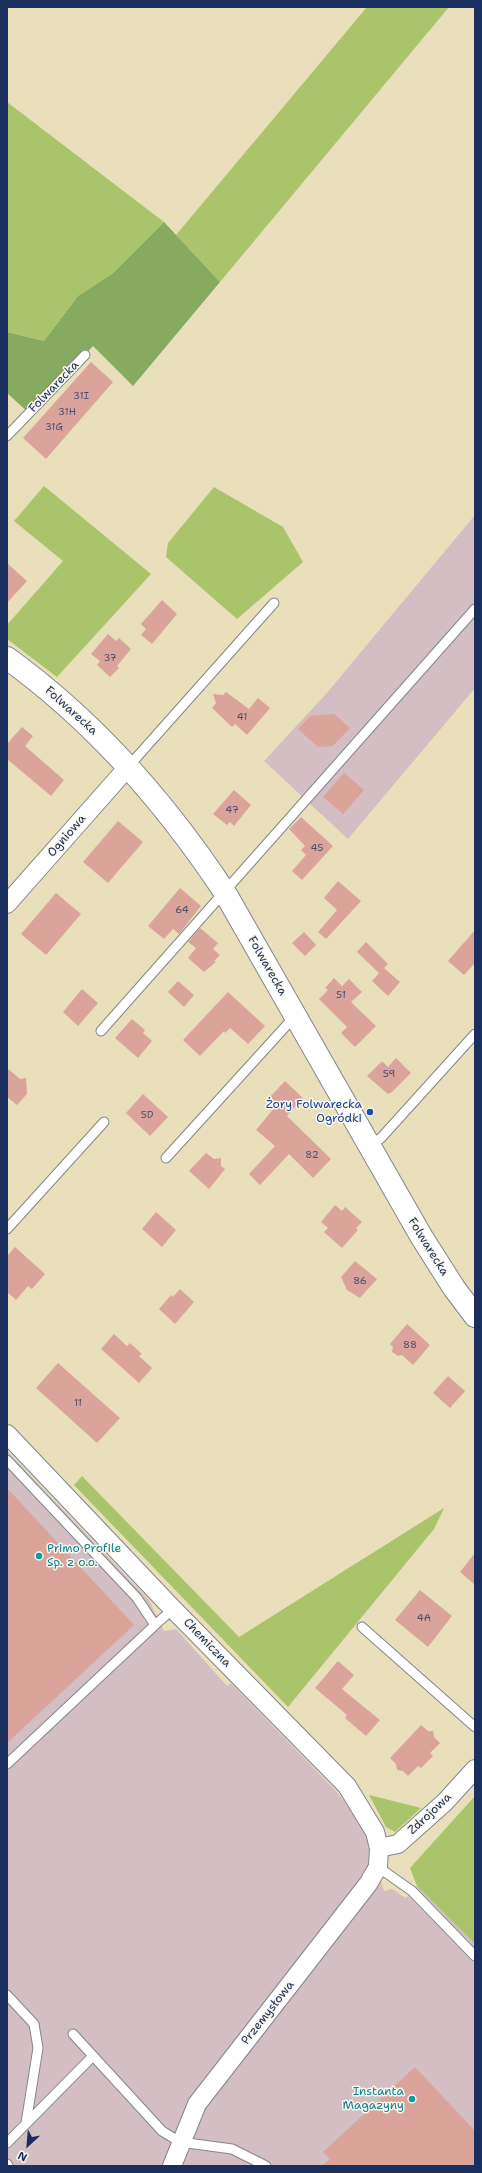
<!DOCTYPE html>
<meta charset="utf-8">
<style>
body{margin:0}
#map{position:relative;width:482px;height:2173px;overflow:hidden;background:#e9dfbb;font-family:"Shantell Sans",sans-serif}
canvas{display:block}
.frame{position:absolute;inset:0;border:8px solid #1b2f5e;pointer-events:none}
.north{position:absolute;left:8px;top:2125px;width:40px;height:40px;-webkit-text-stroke:3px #fbf7ec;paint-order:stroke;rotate:206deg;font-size:11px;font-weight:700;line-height:16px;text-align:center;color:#1b2f5e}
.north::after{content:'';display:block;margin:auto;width:14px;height:18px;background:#1b2f5e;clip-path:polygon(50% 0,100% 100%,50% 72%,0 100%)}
</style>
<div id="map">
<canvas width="482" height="2173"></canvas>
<div class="frame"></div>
<div class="north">N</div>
</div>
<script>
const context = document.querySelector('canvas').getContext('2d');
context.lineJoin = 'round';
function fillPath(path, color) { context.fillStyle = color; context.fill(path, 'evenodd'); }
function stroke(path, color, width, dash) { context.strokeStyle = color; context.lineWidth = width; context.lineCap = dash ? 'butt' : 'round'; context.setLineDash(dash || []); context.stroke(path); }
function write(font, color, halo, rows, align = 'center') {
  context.font = font + ' "Shantell Sans",sans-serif'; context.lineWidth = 3; context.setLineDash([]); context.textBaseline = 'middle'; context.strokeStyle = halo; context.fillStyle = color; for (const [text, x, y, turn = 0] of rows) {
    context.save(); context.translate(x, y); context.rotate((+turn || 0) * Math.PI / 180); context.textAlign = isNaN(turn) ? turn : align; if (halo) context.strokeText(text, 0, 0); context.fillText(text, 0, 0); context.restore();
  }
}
const industrial = new Path2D(`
 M475 515V688L348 839 264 761 326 694Z
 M7 1451 149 1600 164 1631 176 1629 227 1686 231 1683 336 1791 362 1824 384 1891 392 1889 406 1898 417 1886 475 1944V2166H7Z`);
const green = new Path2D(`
 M367 7H449L220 282 176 235Z
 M7 102 164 222 112 274 78 296 44 341 7 332Z
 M44 486 151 574 57 677 7 639V625L63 561 14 521Z
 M214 487 283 527 303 562 237 619 166 557 168 543Z
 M82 1476 239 1637 444 1508 434 1529 288 1707 74 1485Z
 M369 1795 421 1808 395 1832 386 1827Z
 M475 1796V1944L417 1886 410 1868Z`);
const forest = new Path2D(`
 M164 222 220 282 133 386 93 346 30 414 7 393V332L44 341 78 296 112 274Z`);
const building = new Path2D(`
 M91 362 113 382 46 459 23 438Z
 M7 563 27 581 7 603Z
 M162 600 177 614 152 644 141 635 146 629 141 624Z
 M108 634 116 641 119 638 131 649 117 666 119 668 110 677 97 665 100 661 91 654Z
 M226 692 249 709 258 698 270 708 247 735 235 724 232 727 212 708 216 703 213 694 223 695Z
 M334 714 350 728 333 746 318 747 298 729 310 716Z
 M22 727 33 736 25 746 64 780 51 796 7 759V744Z
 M344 773 364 790 343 814 323 797Z
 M234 790 251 805 234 826 230 822 227 825 213 814Z
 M301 817 333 846 302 880 292 871 306 855 301 850 305 846 289 829Z
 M118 821 143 842 108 883 83 862Z
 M338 881 361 901 326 939 318 932 337 910 324 898Z
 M180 888 201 906 179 934 173 929 164 939 148 926Z
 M56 893 81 914 46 955 21 934Z
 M200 928 218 943 213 949 220 955 214 961 216 962 204 972 188 958 196 948 188 942Z
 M475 930V963L464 975 448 961Z
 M304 932 316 945 305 956 292 943Z
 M366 942 388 964 384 968 400 982 388 996 372 981 379 973 357 952Z
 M334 978 342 986 349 979 362 992 351 1002 376 1026 355 1047 341 1033 347 1027 319 999 328 990 325 988Z
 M178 981 194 995 184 1007 168 992Z
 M82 989 98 1003 78 1026 63 1012Z
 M228 992 265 1026 248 1044 230 1028 225 1033 224 1031 200 1056 183 1040Z
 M132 1019 145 1030 143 1033 152 1041 138 1058 115 1038Z
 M396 1058 411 1073 392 1092 388 1094 367 1076 382 1061 388 1067Z
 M7 1068 20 1079 26 1078 27 1094 17 1105 7 1097Z
 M285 1081 303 1098 287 1116 331 1159 313 1178 289 1154 260 1185 249 1174 275 1146 256 1130 275 1107 267 1100Z
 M143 1094 168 1117 150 1136 126 1113Z
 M206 1153 214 1159 221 1158V1166L225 1169 209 1189 189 1171Z
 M335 1205 342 1211 345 1207 362 1222 356 1228 358 1230 342 1248 324 1232 328 1228 321 1222Z
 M156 1212 176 1230 162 1247 142 1229Z
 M15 1247 45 1274 32 1289 28 1286 16 1300 7 1292V1256Z
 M355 1261 377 1279 360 1298 347 1290 341 1277Z
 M180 1289 194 1302 175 1324 159 1309 171 1295 173 1297Z
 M407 1324 430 1345 413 1365 402 1355 398 1356 392 1352 393 1347 390 1344Z
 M114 1334 127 1346 130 1343 142 1354 139 1356 152 1368 139 1383 101 1349Z
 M58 1363 120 1418 97 1443 36 1388Z
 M448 1376 465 1391 450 1408 433 1393Z
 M7 1488 134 1625 7 1743Z
 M475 1553V1585L460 1572Z
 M420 1590 452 1616 428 1647 395 1620Z
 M338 1661 354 1675 342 1689 380 1720 366 1736 345 1718 347 1715 315 1688Z
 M421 1725 428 1731H433L434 1737 440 1743 430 1753 433 1756 421 1768 418 1766 408 1776 403 1771 397 1770 396 1764 390 1758Z
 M415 2067 475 2131V2166H322L330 2159 323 2152Z`);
const lane = new Path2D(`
 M7 436 85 355
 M128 767 274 603
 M101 1031 475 609
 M370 1146 381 1138 475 1034
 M166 1158 295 1016
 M7 1229 104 1122
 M7 1460 137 1598 155 1625 7 1764
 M155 1625 173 1609
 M362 1627 475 1727
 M378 1867 412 1891 475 1956
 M7 1995 34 2024 38 2048 26 2123
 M73 2034 162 2131 180 2142 232 2149 266 2166
 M7 2143 93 2056
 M7 2164 8 2166`);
const street = new Path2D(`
 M7 904 128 767
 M7 1434 173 1609 347 1786 375 1832 379 1848 378 1867 368 1884 197 2104 172 2166
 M379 1848 398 1844 445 1802 475 1769`);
const secondary = new Path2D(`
 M7 658C94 721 165 802 224 891L421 1236 454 1288 475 1316`);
const markers = [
 [370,1112,4,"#1a4fb4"],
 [39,1556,4,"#0f9aa8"],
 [412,2099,4,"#0f9aa8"]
];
const numberNames = [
 ["31I",81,396],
 ["31H",67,412],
 ["31G",54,427],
 ["37",110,658],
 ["41",242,717],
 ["47",232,810],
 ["45",317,848],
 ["64",182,910],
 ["51",341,995],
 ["59",389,1074],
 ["5D",147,1115],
 ["82",312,1155],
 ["86",360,1281],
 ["88",410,1345],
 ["11",78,1403],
 ["4A",424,1618]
];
const streetNames = [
 ["Folwarecka",54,387,-46],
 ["Folwarecka",71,711,42],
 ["Ogniowa",67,836,-49],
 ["Folwarecka",267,966,60],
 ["Folwarecka",428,1247,58],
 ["Chemiczna",207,1643,46],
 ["Zdrojowa",430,1814,-43],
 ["Przemysłowa",268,2013,-52]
];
const transitNames = [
 ["Żory Folwarecka",362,1105],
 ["Ogródki",362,1119]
];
const cultureNames = [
 ["Primo Profile",47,1549],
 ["Sp. z o.o.",47,1563],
 ["Instanta",404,2092,"right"],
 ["Magazyny",404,2106,"right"]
];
fillPath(industrial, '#d2bec3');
fillPath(green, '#a9c46b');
fillPath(forest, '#86aa5f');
fillPath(building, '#daa49a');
stroke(lane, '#82878c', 11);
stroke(street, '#82878c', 20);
stroke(secondary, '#82878c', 24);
stroke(lane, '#fff', 9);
stroke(street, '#fff', 18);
stroke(secondary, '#fff', 22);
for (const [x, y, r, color] of markers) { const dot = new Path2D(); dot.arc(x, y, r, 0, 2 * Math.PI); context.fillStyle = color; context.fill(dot); stroke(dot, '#fbf7ec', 1.5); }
write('10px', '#4b4c6d', null, numberNames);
write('12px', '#1b2f5e', '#fbf7ec', streetNames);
write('12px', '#164399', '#fbf7ec', transitNames, 'right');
write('12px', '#0d838f', '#fbf7ec', cultureNames, 'left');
</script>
